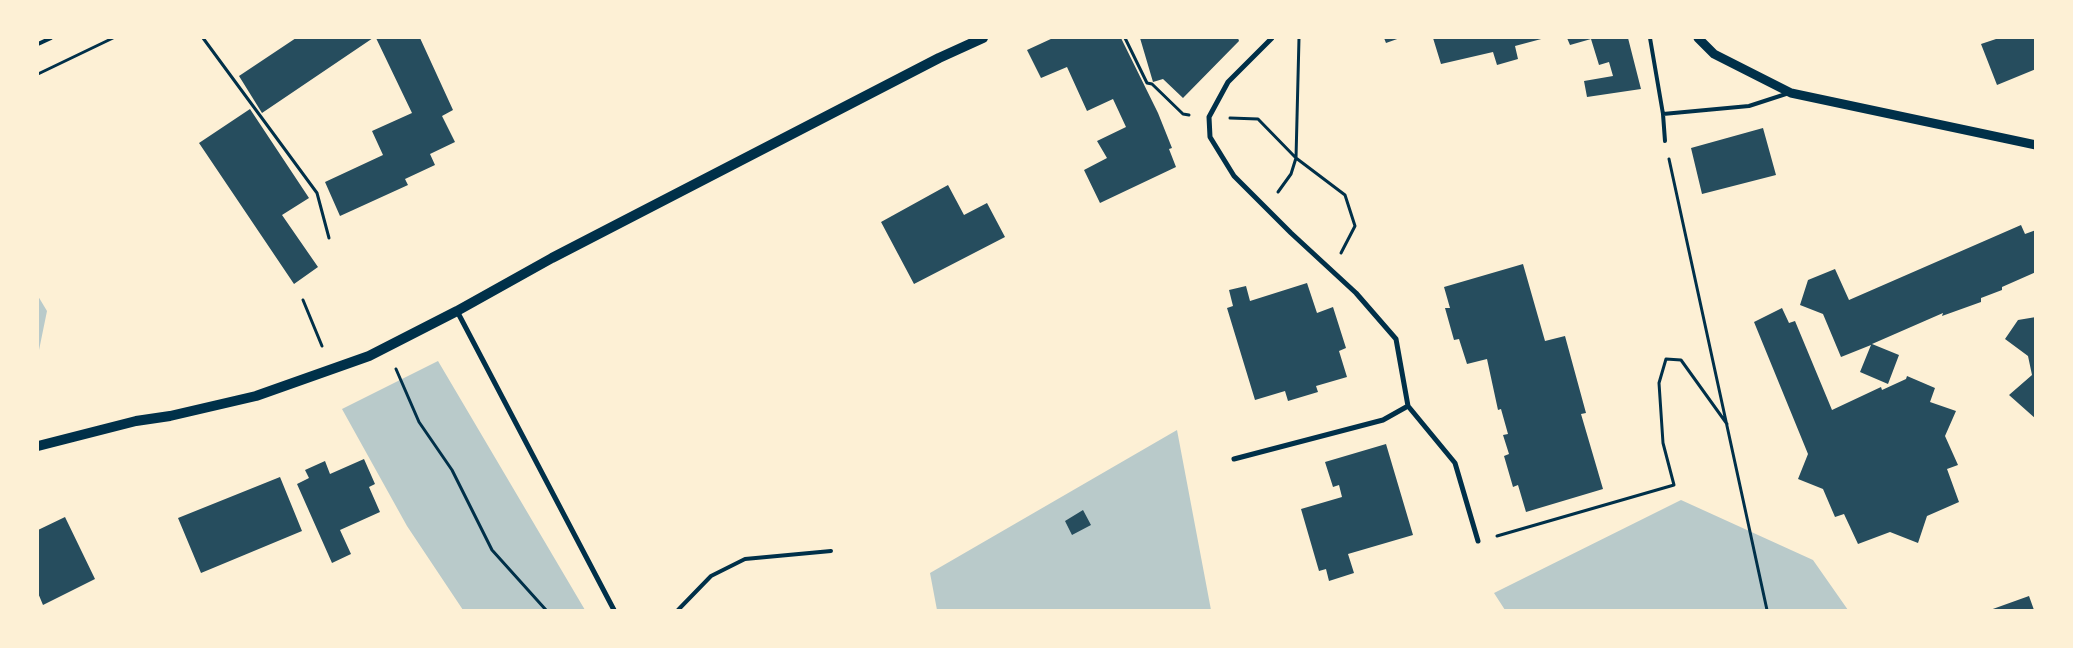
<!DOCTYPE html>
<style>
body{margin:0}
#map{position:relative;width:2073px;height:648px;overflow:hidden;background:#fdf0d5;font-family:Arial,sans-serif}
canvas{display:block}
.frame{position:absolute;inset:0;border:39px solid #fdf0d5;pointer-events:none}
</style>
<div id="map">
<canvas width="2073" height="648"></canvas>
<div class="frame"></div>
</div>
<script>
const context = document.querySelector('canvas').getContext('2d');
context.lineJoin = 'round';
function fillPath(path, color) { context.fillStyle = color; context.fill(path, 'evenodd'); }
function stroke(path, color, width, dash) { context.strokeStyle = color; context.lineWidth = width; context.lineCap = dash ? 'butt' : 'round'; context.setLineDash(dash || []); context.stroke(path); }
const green = new Path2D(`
 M38 296 47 311 38 355Z
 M438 361 585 610H463L407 526 342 409Z
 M1177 430 1211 610H937L930 573Z
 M1681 500 1813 560 1848 610H1505L1494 593Z`);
const building = new Path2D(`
 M296 38H373L262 113 239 76Z
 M376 38H420L453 110 442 116 455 142 430 154 435 165 405 179 408 185 340 216 325 182 383 155 372 131 412 113Z
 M1053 38H1121L1158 113 1172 148 1169 149 1176 167 1100 203 1084 170 1107 158 1097 141 1126 127 1113 99 1087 111 1067 67 1041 78 1027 50Z
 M1140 38H1238L1239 41 1183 98 1163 79 1153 82Z
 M1384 38H1400L1386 43Z
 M1433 38H1545L1515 46 1518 59 1497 65 1493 52 1441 64Z
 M1567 38H1628L1641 89 1587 97 1584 81 1613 76 1609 62 1599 65 1591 39 1570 45Z
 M1999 38H2036V69L1997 85 1981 44Z
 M250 109 309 198 282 215 318 267 294 284 199 143Z
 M1763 128 1776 175 1702 194 1691 148Z
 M948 185 964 215 987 203 1005 237 914 284 881 222Z
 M2021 225 2025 234 2036 230V272L2002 287V290L1981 298V302L1942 316 1943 313 1872 344 1899 355 1888 384 1860 372 1871 345 1841 357 1823 314 1800 305 1808 280 1835 269 1849 300Z
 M1523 264 1545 341 1565 336 1586 413 1581 414 1603 489 1526 512 1518 485 1513 487 1504 456 1509 454 1503 435 1508 434 1501 409 1498 410 1487 359 1467 364 1459 339 1454 340 1445 308H1450L1444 287Z
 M1307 283 1317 313 1333 307 1346 348 1339 351 1347 377 1316 386 1318 392 1288 401 1285 391 1255 400 1227 308 1233 306 1229 290 1246 286 1250 301Z
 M1782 308 1789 323 1795 321 1832 410 1881 387 1882 390 1906 379 1907 376 1935 388 1930 402 1956 411 1945 436 1958 465 1947 469 1959 502 1927 516 1918 543 1890 532 1858 544 1844 514 1835 517 1823 489 1798 479 1808 454 1754 322Z
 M2036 317V419L2009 395 2032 375 2028 356 2005 339 2018 320Z
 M1386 444 1413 535 1348 554 1354 573 1329 581 1326 569 1319 571 1301 509 1342 497 1339 485 1333 487 1325 462Z
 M364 459 375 484 369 487 380 512 340 530 351 554 332 563 297 484 309 478 305 470 325 461 330 474Z
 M280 477 302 531 201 573 178 518Z
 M1083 510 1091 525 1072 535 1065 521Z
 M65 517 95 579 43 605 38 593V530Z
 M2029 596 2034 610H1990Z`);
const path = new Path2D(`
 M203 38 317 193 329 238
 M1125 38 1147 83 1152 84 1183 114 1189 115
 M38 74 113 38
 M1230 118 1258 119 1296 158 1345 195 1355 226 1341 253
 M1669 159 1767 610
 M1278 192 1291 174 1296 158 1299 38
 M303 300 322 346
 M396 369 419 422 452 470 492 550 546 610
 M1497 536 1674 485 1663 443 1659 383 1666 359 1681 360 1727 424`);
const service = new Path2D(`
 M1650 38 1663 114 1665 141
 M38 44 51 38
 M1663 114 1749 106 1789 93
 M678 610 711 576 745 559 831 551`);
const minor = new Path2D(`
 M1272 38 1228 82 1209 117 1210 137 1234 176 1291 233 1356 293 1396 339 1408 406 1455 463 1478 541
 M457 311 614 610
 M1234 459 1383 420 1408 406`);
const tertiary = new Path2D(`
 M1698 38 1714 54 1791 93 2036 145`);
const secondary = new Path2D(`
 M38 446 136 421 170 416 256 396 369 356 457 311 552 258 939 58 983 38`);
fillPath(green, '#b9caca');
fillPath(building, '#264d5e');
stroke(path, '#003049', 3);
stroke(service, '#003049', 4);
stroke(minor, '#003049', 5);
stroke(tertiary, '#003049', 9);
stroke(secondary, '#003049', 10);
</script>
